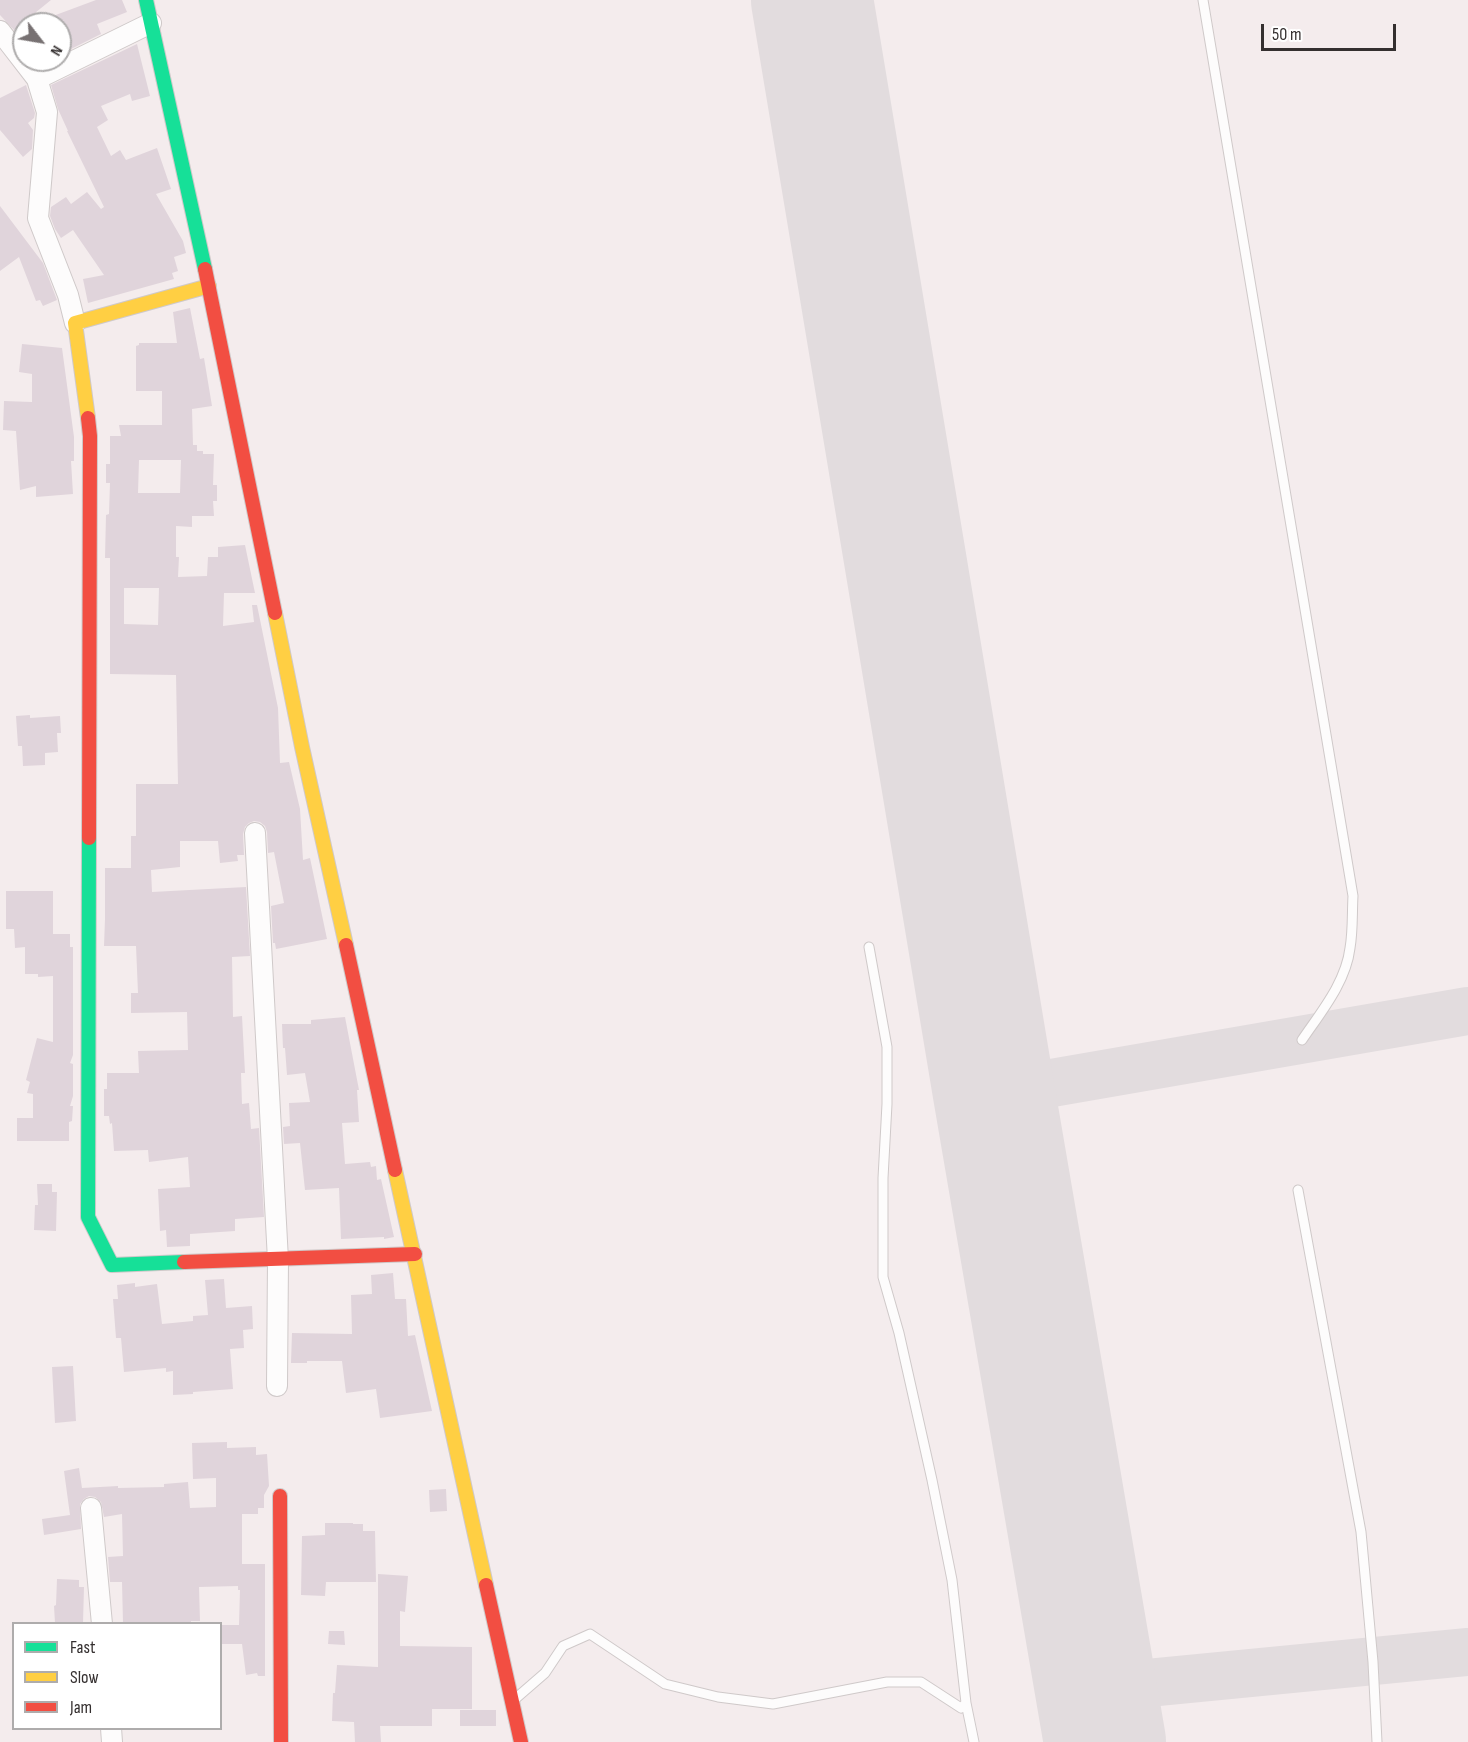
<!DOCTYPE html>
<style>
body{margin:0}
#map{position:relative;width:1468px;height:1742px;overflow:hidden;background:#f4eced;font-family:"Sofia Sans Condensed",sans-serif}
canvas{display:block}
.legend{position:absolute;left:12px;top:1622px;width:210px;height:108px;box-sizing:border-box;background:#fff;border:2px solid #aeacac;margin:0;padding:8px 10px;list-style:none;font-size:18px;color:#342f2f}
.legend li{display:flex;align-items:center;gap:12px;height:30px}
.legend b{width:30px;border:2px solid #aeacac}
.north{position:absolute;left:12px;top:12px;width:60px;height:60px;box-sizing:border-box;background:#fff;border:2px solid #aeacac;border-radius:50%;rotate:121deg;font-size:16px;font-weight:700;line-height:24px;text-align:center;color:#342f2f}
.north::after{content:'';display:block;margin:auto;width:21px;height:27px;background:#777172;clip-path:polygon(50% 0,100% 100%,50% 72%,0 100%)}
.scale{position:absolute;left:1261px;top:24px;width:135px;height:27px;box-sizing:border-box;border:3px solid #342f2f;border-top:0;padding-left:8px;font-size:18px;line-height:21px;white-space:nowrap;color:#342f2f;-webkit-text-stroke:4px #fff;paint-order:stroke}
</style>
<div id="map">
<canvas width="1468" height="1742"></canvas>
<ul class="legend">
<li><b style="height:8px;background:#16e098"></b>Fast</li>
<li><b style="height:8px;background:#ffcf43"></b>Slow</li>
<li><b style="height:8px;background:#f24e42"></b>Jam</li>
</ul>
<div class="north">N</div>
<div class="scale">50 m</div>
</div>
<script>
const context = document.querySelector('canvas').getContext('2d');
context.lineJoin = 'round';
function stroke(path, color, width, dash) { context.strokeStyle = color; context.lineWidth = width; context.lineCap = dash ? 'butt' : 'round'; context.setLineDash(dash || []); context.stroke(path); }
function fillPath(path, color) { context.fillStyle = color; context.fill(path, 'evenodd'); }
const taxiway = new Path2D(`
 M994 1093 1468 1011
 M1096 1688 1468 1652`);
const runway = new Path2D(`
 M812 0 994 1093 1105 1742`);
const building = new Path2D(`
 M0 0H51L14 30 0 15Z
 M96 0H122L127 12 97 24 101 34 69 50 60 30V24H57L53 16Z
 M137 44 150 96 132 101 130 94 101 106 108 120 97 127 111 156 120 150 126 160 157 148 171 189 156 194 183 241 186 253 174 257 178 271 172 273 174 279 88 303 83 279 104 275 73 230 61 238 55 229 50 216 51 207 66 197 71 204 87 192 101 209 104 207 67 131H68L58 109 51 85Z
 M26 85 35 113 34 118 28 123 33 130 32 149 23 157 0 130V98Z
 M0 206 43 263 57 300 43 306 40 300 36 301 19 257 0 271Z
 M190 308 200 359 204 358 212 406 192 409 193 445H197V451H203V454H214L213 485H217V501H213L214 516H192V527L176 526V557H179L178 577 207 576 208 557H218V547L245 545 255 593H224L223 626 254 622 252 605H257L278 708 280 763 289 762 300 809 303 860 310 858 327 939 276 949 275 943H273L271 906 284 903 274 852 268 853 267 832 265 826 260 822 254 821 249 823 245 827 243 834 244 855H237L238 861 220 863 218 841H180V867L151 870 152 892 246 887 250 956 232 957 233 1017 242 1016 245 1073H241L242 1104 249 1103 251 1129 259 1128 264 1217 235 1219V1231L190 1234V1246L167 1247 166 1230 160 1231 158 1189 190 1187 188 1157 149 1162 148 1150 114 1151 112 1123 110 1124 109 1116H104V1089H107V1073H139L138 1051 188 1050 187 1012 131 1013V993H138L136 946H104L105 919V868H131V836H136V784H178L176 675 110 674V558H105L106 515 109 514 110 483H106V464H110V436H121L119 425H162V391H136V346L139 345V343H177L173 312ZM139 460H181L180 493H138ZM124 588H159L158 625 124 624Z
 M22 344 62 348 74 437V461H71L73 494 36 497V486L20 490 16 431 3 430 4 401 32 402V374L19 372Z
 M30 715V718L60 716 61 733H57L58 752 45 753V765L23 766 22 746H18L16 716Z
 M6 891H53V934H70V947H73V1055L70 1063 73 1064V1096L70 1106H73L72 1121 69 1122V1141H17V1118H33V1094L27 1093 30 1082 26 1080 37 1038 53 1042V976L38 977V974H25V947L15 948 14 929H6Z
 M345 1017 359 1090H357L359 1122 342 1123 345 1164 370 1162 371 1167 376 1166 377 1180 381 1179 394 1237 384 1239V1237L341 1239 339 1188 305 1190 300 1143 284 1144 283 1127 290 1126 289 1103 310 1102 305 1073 287 1075 285 1048H283L282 1024H311V1020Z
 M37 1184H52V1192H57L56 1231 34 1230 35 1205H38Z
 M393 1273 395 1299H406L408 1336 415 1335 432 1411 380 1418 376 1389 346 1393 342 1361H307V1363H291L292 1333 352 1334 351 1295 372 1294 371 1275Z
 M224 1279 226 1308 252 1306 253 1329 243 1330 244 1348 230 1349 233 1389 193 1392V1394L173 1395V1371L166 1372V1368L124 1372 121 1338H116L113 1299H118L117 1285 135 1283V1287L157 1284 162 1324 193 1321V1316L208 1315 205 1280Z
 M73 1366 76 1421 55 1423 52 1367Z
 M227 1442V1448L256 1447V1455L267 1454 269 1486 264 1495V1508H258V1514H242V1564H265V1676H258L257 1673 246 1675 242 1644H220V1625H239L240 1590H238V1586L199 1587 200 1621H191V1623H123L122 1582H110L108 1557 123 1556 122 1514 104 1517 101 1502 95 1497 89 1496 84 1499 80 1504 81 1529 44 1535 42 1519 70 1515 64 1471 79 1468 82 1488 118 1486V1488L164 1487V1484L188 1482 190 1508 216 1507V1478L193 1479 192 1443Z
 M446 1489 447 1511 430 1512 429 1490Z
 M325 1523H353V1524H363V1531H375L376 1582H326L325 1596 301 1595 302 1536 325 1535Z
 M378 1574 408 1576 405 1612 400 1611V1646L472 1647V1709H432V1726H380L381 1742H355L354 1722 332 1721 333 1693H335L337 1665 378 1667Z
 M57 1579 79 1580V1587H84L83 1623H55L54 1606 56 1605Z
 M329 1631H344L345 1645 328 1644Z
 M460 1710H496V1726H460Z`);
const lane = new Path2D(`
 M1203 0 1353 896C1352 913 1353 931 1350 948 1346 982 1321 1012 1302 1040
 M869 947 887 1047V1104L883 1178V1277L899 1333 932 1480 952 1580 966 1703 974 1742
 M1298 1190 1361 1532 1373 1662 1377 1742
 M515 1699 545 1673 563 1646 590 1634 665 1684 718 1697 773 1704 887 1682H921L961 1708 966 1703`);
const street = new Path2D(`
 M0 31 37 79 151 23
 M37 79 47 112 38 218 68 295 75 323
 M255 833 278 1260 277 1386
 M91 1508 102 1624
 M111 1728 112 1742`);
const fast = new Path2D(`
 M146 0 205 269
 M89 838 88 1217 112 1265 184 1262`);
const slow = new Path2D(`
 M88 418 75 323 209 286
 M275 613 302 747 346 945
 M395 1170 486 1585`);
const jam = new Path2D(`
 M205 269 275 613
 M88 418 90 436 89 838
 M346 945 395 1170
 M184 1262 415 1254
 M280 1496 281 1742
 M486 1585 521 1742`);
stroke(taxiway, '#e2dcde', 48);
stroke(runway, '#e2dcde', 122);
fillPath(building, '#e0d4db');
stroke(lane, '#cfc9c9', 11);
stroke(street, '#cfc9c9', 22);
stroke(fast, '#cfc9c9', 16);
stroke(slow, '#cfc9c9', 16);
stroke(jam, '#cfc9c9', 16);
stroke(lane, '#fdfcfc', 9);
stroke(street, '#fdfcfc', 20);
stroke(fast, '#16e098', 14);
stroke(slow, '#ffcf43', 14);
stroke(jam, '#f24e42', 14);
</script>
